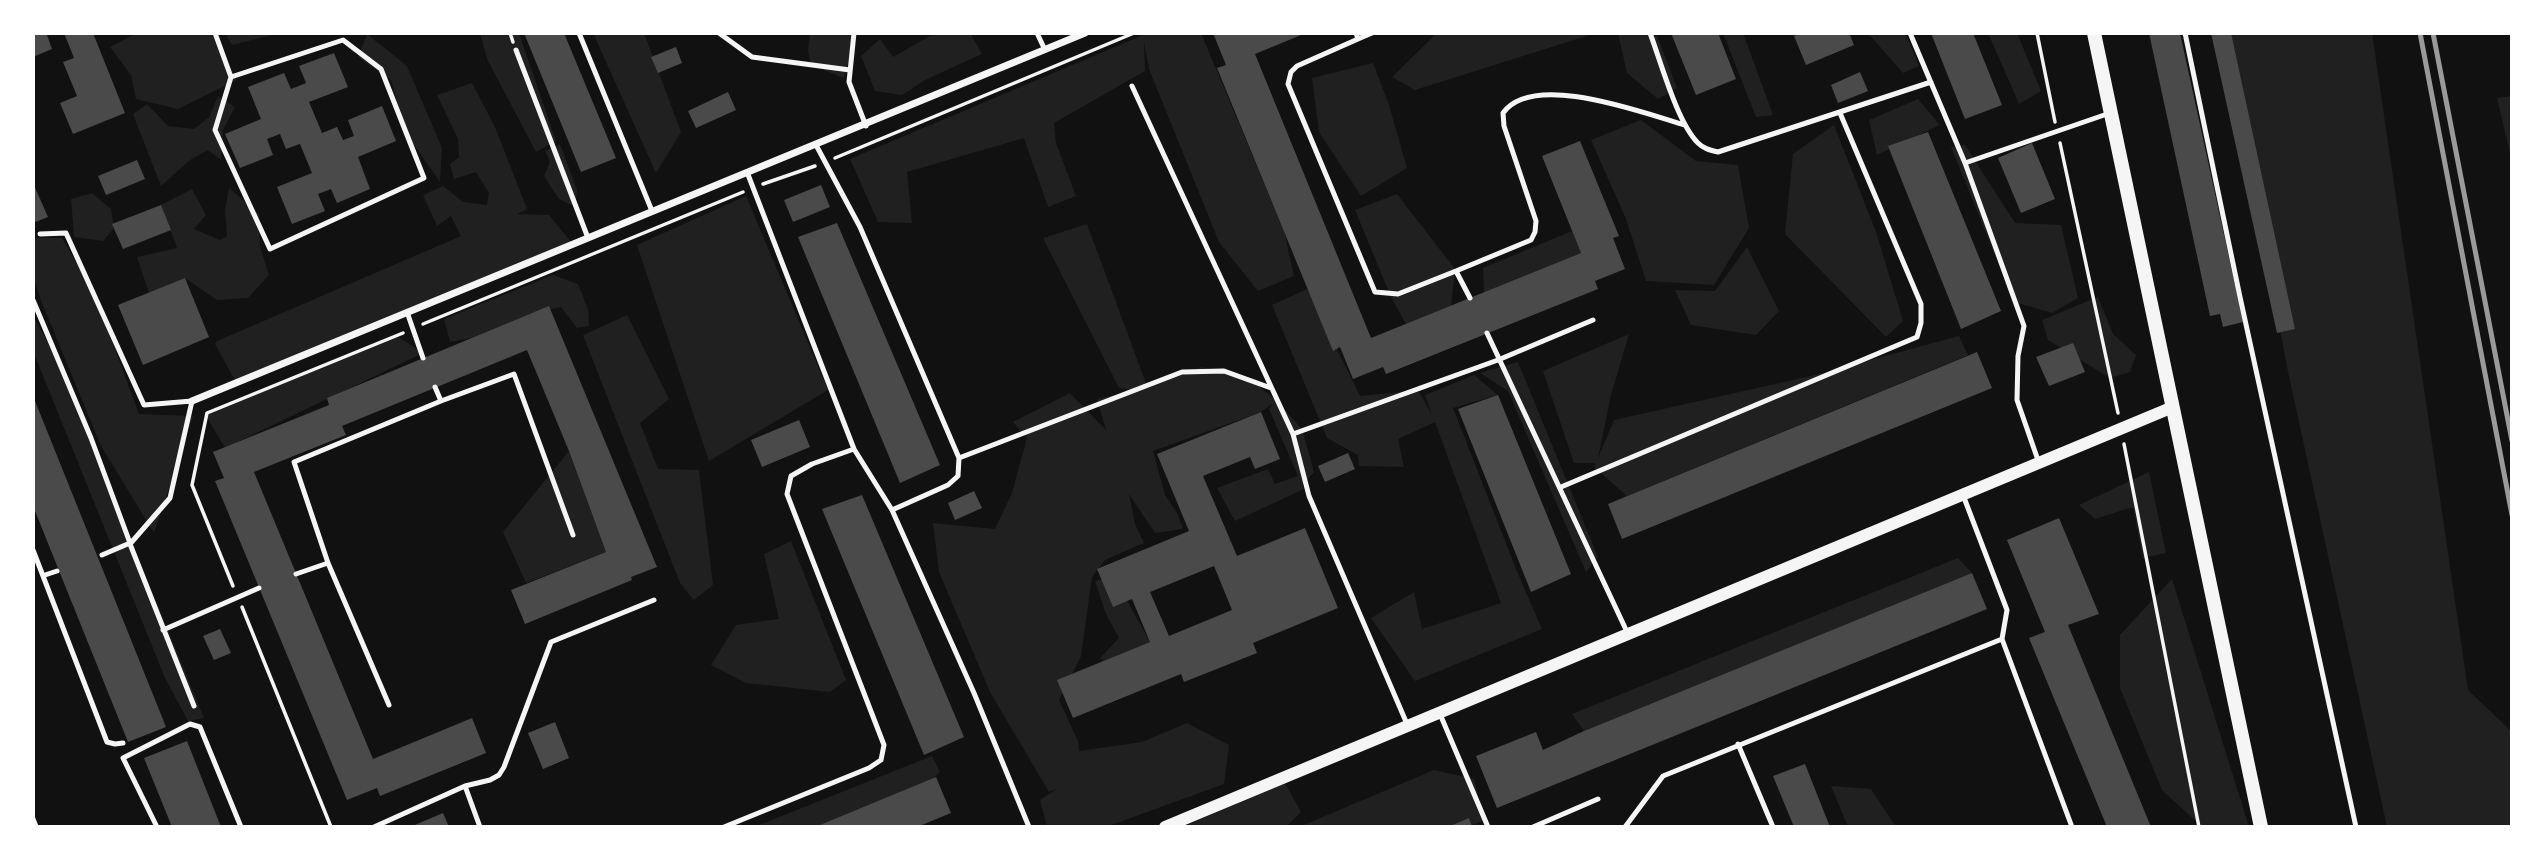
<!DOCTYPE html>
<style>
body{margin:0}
#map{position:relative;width:2545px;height:860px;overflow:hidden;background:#111;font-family:Roboto,sans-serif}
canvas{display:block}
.frame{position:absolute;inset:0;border:35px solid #fff;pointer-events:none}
</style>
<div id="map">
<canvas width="2545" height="860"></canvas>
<div class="frame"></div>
</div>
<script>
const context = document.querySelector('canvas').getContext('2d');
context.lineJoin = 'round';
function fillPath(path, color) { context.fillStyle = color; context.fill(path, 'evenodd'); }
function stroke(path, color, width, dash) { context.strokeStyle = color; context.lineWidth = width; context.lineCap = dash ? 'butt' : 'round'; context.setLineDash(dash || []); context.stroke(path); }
const green = new Path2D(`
 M137 33H212L237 80 178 109 136 99 131 75 110 47Z
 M225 33H279L232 45Z
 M480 33H519L556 141 536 152 487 59Z
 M593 33H644L681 132 656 173Z
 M810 33H854V42L844 78 811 65 808 51Z
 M956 33H970L982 54 925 80 902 95 875 91 861 56 880 39 893 57 930 36Z
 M1148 33H1201L1284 231 1294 276 1258 291 1219 242 1149 69 1144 42 1145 71 1054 123 1056 143 1076 196 1048 207 1024 138 907 172 912 223 878 222 850 159Z
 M1437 33H1596L1415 90 1392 77Z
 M1618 33H1656L1677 88 1658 99 1627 73Z
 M1723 33H1743L1773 115 1756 117Z
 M1868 33H1905L1919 66 1903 73Z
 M1988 33H2017L2041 91 2019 104Z
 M2226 33H2372L2468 690 2512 732V827H2387L2287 367Z
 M367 34 407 66 442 148 440 182 407 135 391 80 358 57Z
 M1373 63 1389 105 1407 168 1361 196 1319 132 1312 78Z
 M472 83 495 127 527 209 517 214 549 215 572 243 237 384 215 344 217 341 461 236 451 216 437 226 423 195 443 186 463 202 487 205 489 193 476 172 454 179 450 164 459 157 458 139 437 95Z
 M218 96 235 107 223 130 221 160 208 150 190 160 161 186 133 114 147 104 168 126 194 129 209 117Z
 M2512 96V162L2497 98Z
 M1918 99 1940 125 1877 155 1869 120Z
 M1641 120 1696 161 1738 165 1749 228 1714 285 1646 281 1626 219 1591 140Z
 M1834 125 1876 232 1903 321 1886 337 1785 234 1793 154Z
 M560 144 577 190 575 207 559 199 544 176 550 162 545 151Z
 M1965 145 2015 223 2061 225 2078 298 2052 313 2014 302 1951 147Z
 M229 188 259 214 260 247 269 275 248 298 217 300 185 278 149 293 137 257 177 248 161 205 192 189 206 215 194 229 220 240 227 236 225 210Z
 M92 193 111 209 114 228 103 241 74 237 71 199Z
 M1397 194 1455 269 1451 306 1406 324 1391 297 1355 210Z
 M746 196 828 390 709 461 637 245Z
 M1087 224 1147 386 1202 367 1251 380 1277 401 1302 429 1314 472 1303 485 1304 489 1235 521 1217 488 1268 469 1275 484 1298 476 1269 409 1272 404 1261 412 1153 451 1165 495 1177 513 1183 529 1155 533 1129 494 1135 524 1144 543 1105 560 1092 577 1081 656 1059 700 1078 741 1079 751 1142 742 1187 723 1229 745 1224 784 1106 827H1047L1040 800 1058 788 1049 792 990 692 939 572 933 523 995 529 1012 493 1027 438 1013 422 1070 393 1106 430 1097 399 1135 390 1119 388 1043 238Z
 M1572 231 1581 253 1484 293 1483 268Z
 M33 238H62L95 295 139 414 193 416 154 533 101 446 42 303 33 277Z
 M1747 247 1779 311 1756 335 1691 325 1675 290 1715 291Z
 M553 275 578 284 588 309 589 326 577 328 561 307 530 314 472 338 450 342 444 319Z
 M1307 289 1360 396 1418 390 1432 415 1425 395 1474 375 1498 395 1453 408 1516 569 1542 629 1415 681 1371 618 1414 592 1422 629 1501 603 1435 422 1398 439 1404 467 1359 466 1358 455 1327 438 1272 305Z
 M2098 297 2113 334 2136 355 2130 372 2110 378 2048 340 2042 320Z
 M627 315 669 399 640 423 658 469 699 470 713 585 694 600 680 583 583 335Z
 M33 316 55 355 204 718 188 721 165 678 33 351Z
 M1629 334 1611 395 1598 458 1614 420 1811 376 1959 336 1968 355 1627 496 1594 467 1595 463H1574L1543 371Z
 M398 337 423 353 225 448 205 414Z
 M1518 362 1598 557 1586 572 1508 391 1480 373Z
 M569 451 606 552 526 583 503 532Z
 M2149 472 2166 553 2143 558 2133 507 2095 519 2079 505Z
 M791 541 846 680 830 692 746 683 711 665 736 625 779 619 764 554Z
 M1958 558 1972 573 1584 731 1572 714Z
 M1114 577 1150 642 1104 661 1100 658 1119 638 1106 614 1095 581Z
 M2172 579 2249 827H2202L2162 790 2120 688V635Z
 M932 756 940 772 932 779 815 827H754Z
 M1434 770 1474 779 1484 820 1468 827H1299Z
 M1285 783 1301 812 1286 827H1183Z
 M1831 786 1871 789 1896 827H1848Z`);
const building = new Path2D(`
 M33 33H52L47 35 52 49 33 57Z
 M64 33H93L125 113 73 134 60 103 77 96 63 62 74 58Z
 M524 33H564L616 158 581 172Z
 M1213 33H1306L1255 54 1371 338 1581 253 1542 156 1580 141 1619 236 1613 238 1625 269 1595 281 1598 289 1386 374 1383 367 1353 379 1340 347 1333 351 1217 68 1226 65Z
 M1671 33H1718L1736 79 1696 95Z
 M1801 33H1849L1854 45 1806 65 1794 36Z
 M1931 33H1973L2002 105 1965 119Z
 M2149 33H2180L2243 322 2223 327 2220 314 2210 316Z
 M2211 33H2231L2295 329 2277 333Z
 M676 47 682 63 658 73 651 57Z
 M334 53 348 87 309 102 322 133 337 127 343 140 354 136 348 120 382 106 396 141 358 157 370 189 337 203 331 189 318 194 325 211 292 224 277 187 312 173 300 144 286 149 280 134 267 139 273 155 240 168 225 134 261 119 248 87 284 73 291 89 306 83 299 66Z
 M1860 72 1868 91 1838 103 1831 85Z
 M728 92 736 110 696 128 688 111Z
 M1928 132 2001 311 1961 329 1888 146Z
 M2032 143 2055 199 2021 213 1998 158Z
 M137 160 145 179 106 195 98 176Z
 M33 183 48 217 33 223Z
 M821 185 830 207 793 222 784 200Z
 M161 205 171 230 123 249 112 224Z
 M837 223 940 465 900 483 798 237Z
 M185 278 209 337 143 365 118 305Z
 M549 306 657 567 631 577 632 580 525 624 511 590 606 552 569 451 527 350 342 426 346 435 254 472 373 759 472 718 486 753 380 796 377 788 347 800 215 481 224 478 213 452 329 405 327 398Z
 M2073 343 2085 372 2049 386 2036 357Z
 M1977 352 1992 388 1622 539 1608 504Z
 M1498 395 1571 574 1531 592 1458 409Z
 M33 396 166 727 128 742 33 506Z
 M1261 412 1280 459 1255 469 1250 457 1203 476 1237 556 1305 528 1338 608 1253 643 1257 653 1184 682 1181 674 1073 718 1057 680 1150 642 1132 599 1113 607 1097 569 1189 531 1157 454ZM1214 566 1232 610 1169 636 1150 592Z
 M799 420 810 447 762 467 751 440Z
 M1348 453 1355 469 1325 482 1318 466Z
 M974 491 982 508 955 520 948 503Z
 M862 495 964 737 924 755 822 509Z
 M2059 518 2099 614 2068 625 2151 827H2107L2029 638 2045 632 2007 540Z
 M1972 573 1987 609 1497 808 1476 756 1536 732 1543 750 1584 731Z
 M220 629 231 653 214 660 203 636Z
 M555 722 569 758 543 769 528 733Z
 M187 741 221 827H172L144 758Z
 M1805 764 1830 827H1794L1773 776Z
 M936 777 951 813 917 827H815Z
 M443 813 449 827H410Z
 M1469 818 1472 827H1448Z`);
const path = new Path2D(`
 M510 33 513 42
 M2037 33 2055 122
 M2060 143 2118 413
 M835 158 1134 33
 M763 184 815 166
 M423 324 743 192
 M2124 444 2199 827
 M233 586 192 485 207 413 403 333
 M242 607 331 827
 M33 817 37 827`);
const service = new Path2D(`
 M215 33 231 77 215 130 270 249 424 178 381 69 343 40 231 77
 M579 33 652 211
 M719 33 752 57 850 70
 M854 33 849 82 866 126
 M1037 33 1045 50
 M1356 33 1358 39 1297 66 1291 72 1288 84 1375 292 1398 294 1456 271 1470 298
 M1650 33C1661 62 1677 122 1698 143 1704 149 1710 150 1718 152L1931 82
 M1910 33 1965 163 2024 326 2018 356 2017 400 2039 463
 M2185 33 2240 297 2356 827
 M1358 39 1372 33
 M516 50 588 238
 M1132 86 1293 434
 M816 145 860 227 959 458 958 476 948 485 892 510
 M1965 163 2110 113
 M747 172 854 449 892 510 974 693 1029 827
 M40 234 66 233 144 405 192 401 170 498 130 544 194 706
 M1456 271 1531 240 1535 232 1536 221 1504 126 1503 113C1533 71 1643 113 1685 125
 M33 300 91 438 130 543 102 555
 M407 312 423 358
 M1487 333 1628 634
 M435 387 441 401 514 374 573 535
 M959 458 1182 372 1224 371 1271 388
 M1561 487 1917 337 1921 323V304L1840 113
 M1963 495 2007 610 2002 639 2072 827
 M33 550 107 742 115 744 123 743
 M296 574 328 563
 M45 575 57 571
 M163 630 259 588
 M389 705 328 563 294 462 441 401
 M1440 714 1488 827
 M1407 724 1309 496 1293 434 1498 360 1593 320
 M1738 744 1773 827
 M465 786 480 827
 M157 827 123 758 190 724 200 727 241 827
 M374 827 465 786 490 780 499 775 504 767 551 642 654 600
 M724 827 869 768 881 760 884 745 787 494 791 476 812 464 854 449
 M1533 827 1598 799
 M1625 827 1663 776 2002 639`);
const minor = new Path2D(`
 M192 401C489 277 789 158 1085 33`);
const tertiary = new Path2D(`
 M1165 827 2173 407`);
const secondary = new Path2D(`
 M2094 33 2261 827`);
const rail = new Path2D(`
 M2420 33 2512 515
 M2433 33 2512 441`);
fillPath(green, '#202020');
fillPath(building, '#4a4a4a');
stroke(path, '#f5f5f5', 3.5);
stroke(service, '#f5f5f5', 5);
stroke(minor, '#f5f5f5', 7);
stroke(tertiary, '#f5f5f5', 12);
stroke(secondary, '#f5f5f5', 14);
stroke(rail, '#9a9a9a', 5);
</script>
